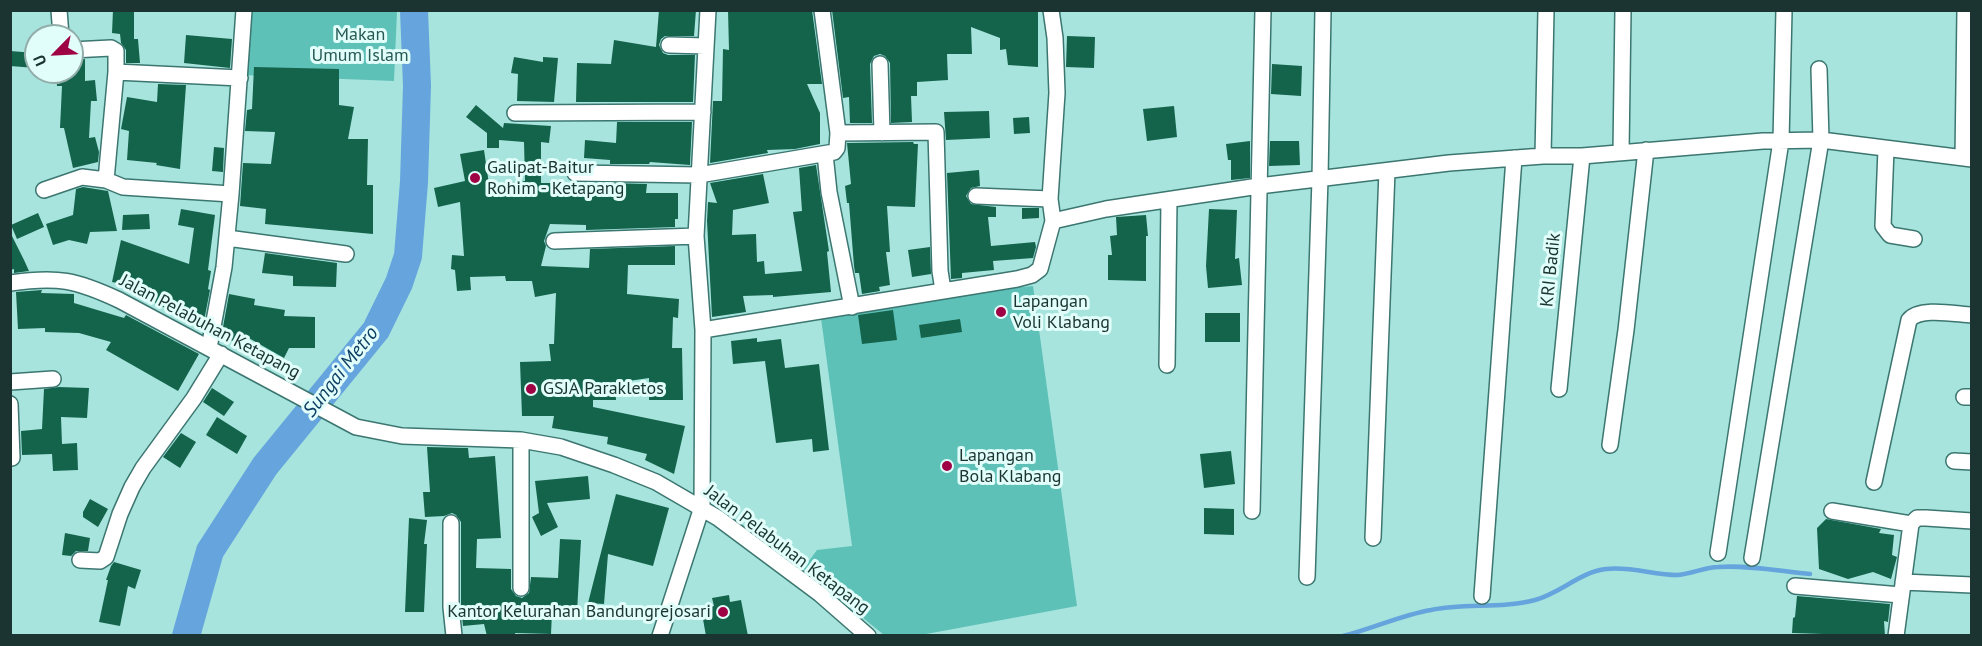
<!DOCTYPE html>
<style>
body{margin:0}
#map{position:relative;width:1982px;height:646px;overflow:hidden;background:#a7e4dd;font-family:"PT Sans",sans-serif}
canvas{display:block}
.frame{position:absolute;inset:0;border:12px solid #1b3431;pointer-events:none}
.north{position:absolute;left:24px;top:24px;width:60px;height:60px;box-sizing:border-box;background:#e1fefa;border:2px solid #92adaa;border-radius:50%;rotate:246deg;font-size:16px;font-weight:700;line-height:24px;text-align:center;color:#1b3431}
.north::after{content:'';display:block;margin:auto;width:21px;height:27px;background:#9f0244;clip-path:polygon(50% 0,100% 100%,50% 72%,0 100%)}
</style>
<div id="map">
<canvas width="1982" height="646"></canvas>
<div class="frame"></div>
<div class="north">U</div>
</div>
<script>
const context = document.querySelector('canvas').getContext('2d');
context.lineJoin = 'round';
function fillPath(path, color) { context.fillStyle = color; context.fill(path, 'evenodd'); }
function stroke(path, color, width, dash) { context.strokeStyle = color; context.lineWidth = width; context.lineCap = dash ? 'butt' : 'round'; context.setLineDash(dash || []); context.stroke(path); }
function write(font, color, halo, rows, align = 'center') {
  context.font = font + ' "PT Sans",sans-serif'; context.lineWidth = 6; context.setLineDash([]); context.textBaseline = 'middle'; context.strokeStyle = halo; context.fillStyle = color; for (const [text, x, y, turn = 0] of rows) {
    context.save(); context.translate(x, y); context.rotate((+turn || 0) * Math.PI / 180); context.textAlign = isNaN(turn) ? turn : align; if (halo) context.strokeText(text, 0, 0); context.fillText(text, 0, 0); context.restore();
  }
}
const green = new Path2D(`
 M249 11H397L394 81 242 75Z
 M1033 286 1077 606 921 635H884L803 569 817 550 852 546 821 318 968 292Z`);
const stream = new Path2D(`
 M1343 636C1372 629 1401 615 1431 610 1465 603 1501 609 1535 600 1561 593 1580 572 1606 569 1631 566 1653 575 1678 575 1692 574 1705 567 1718 567 1748 565 1780 571 1810 574`);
const river = new Path2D(`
 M186 636 210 551 265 466 376 330 399 283 408 256 414 182 417 86 414 10`);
const building = new Path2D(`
 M113 10H134V39H138L140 63H126V50L121 43 120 34 112 33Z
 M659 10H696L694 36H665L661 39 659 45 663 53 668 55H695L693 102H576L577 63 611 64 614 40 656 47Z
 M728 10H812L822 84H807L820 113V144L795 149 767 150 768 153 710 163 713 101H722L723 49 729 50Z
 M832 10H1038V67L1008 65 1006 49 1000 50V38L971 27 972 54H947L948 80 917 82V96H911L912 122 891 123 890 63 885 56 880 54 874 56 870 64 872 123H850L849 97 843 98Z
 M186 35 232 39 230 68 184 63Z
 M1067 36 1095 37 1094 68 1066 67Z
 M10 51 36 53V68L10 66Z
 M514 57 543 62V57L558 58 554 102 517 101 518 74 511 73Z
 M85 59V81L95 80 97 101H91L89 138 95 137 99 152 98 162 73 168 64 128H60L62 86H57L56 72H72V60Z
 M1272 64 1302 66 1301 96 1271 94Z
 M254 67 339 69V105L354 107 348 139H368L367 185H373V234L265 224 266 209 240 206 243 163 271 164 275 132 245 131 247 110 252 109Z
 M158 84 186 85 180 169 156 165 157 163 127 160 129 131 121 129 127 97 157 102Z
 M476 105 503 128 504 123 551 126 549 143 541 142V183H565V190L609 189 610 183 647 184 646 193H678V219H675V227L586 230V225L550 224 544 241 546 246 541 266 589 268 590 249 675 246V265H628L627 294 679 299 678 318 673 317 672 348H682L683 400H649V378L615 383 616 400H593V407L685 426 674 474 645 460 647 454 607 444 608 437 552 428 554 416H522L520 362 551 361 549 344H554L556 293 535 297 532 281H506L505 276 470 277 471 290 457 291 455 270 451 269 452 255 464 256 460 202 438 207 434 188 465 181 460 154 484 150 489 184 525 181 524 142 499 140V148H487V133L466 117Z
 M1174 106 1177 137 1147 141 1143 109Z
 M989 111 990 138 946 140 944 112Z
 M1029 117 1030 133 1014 134 1013 118Z
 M617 122H692L690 165 650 162 649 164H610V160L584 158 585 140 616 143Z
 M1250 141V178L1231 180V160H1228L1226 144Z
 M1270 141H1299L1300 165 1269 166Z
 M913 142 914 144H918L915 207 887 206 890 252H886L890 285 879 287 880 291 862 294 859 273H855L854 266 849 203H847L845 186 851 184 847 143Z
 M214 147 224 148 223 172 212 171Z
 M816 165 829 251 827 252 831 292 773 297V295L743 296 746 312 712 317 707 221 708 202 717 203 710 183 763 174 769 203 733 210 732 235 756 234 757 262 764 261 765 274 802 271 793 212 802 211 799 168Z
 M979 170 980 186 971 188 966 196 971 204 996 207V217H988L991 246 1035 242 1036 247 1033 258 993 261 994 270 962 273V278L951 279 947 173Z
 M83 187 108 191 117 231 90 232 87 244 69 240 53 245 46 224 73 215 76 189Z
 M1022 208H1039V218L1022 219Z
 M181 209 215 215 208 270 211 271 208 289 210 290 203 326 155 303 156 297 133 292 134 286 112 282 121 240 189 264 194 228 178 225Z
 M1209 209 1237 210 1235 259 1239 258 1242 285 1208 288 1206 266Z
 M38 213 44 227 17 239 11 225Z
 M149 214 150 229 122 230 123 215Z
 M1146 215 1148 236H1146V281L1108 280V255H1112L1110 236 1117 235 1116 217Z
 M10 232 24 260 29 271 14 273V269L10 270Z
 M930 247 931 274 912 277 908 250Z
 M265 253 337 263 336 287 293 286V276L262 273Z
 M42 290 41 293 74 294V303L124 318 126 315 199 354 178 391 106 350 111 342 79 333 45 332V328L18 329 16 292Z
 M229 294 255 299 254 305 285 310 284 316 315 317V348H289L284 358 247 337 246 344 221 338Z
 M893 310 897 340 862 344 858 315Z
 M1205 313H1240V342H1205Z
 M960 319 962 332 921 338 919 325Z
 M757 338V342L781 339 785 368 819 364 829 450 813 452 812 439 776 443 765 361 733 364 731 341Z
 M59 387 89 388 87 418 61 417 62 444 77 443 78 470 53 471 52 454 22 455 21 431 42 429 44 389Z
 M212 388 234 402 224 416 203 402Z
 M217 417 247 436 237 454 206 435Z
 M181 433 196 442 180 468 163 457Z
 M427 447 468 448 469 458 495 456 501 538 477 539 476 568 511 569V589L516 596 522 598 529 593 531 577 558 578 560 539 581 540 577 612H552L551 634 515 633 516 636H487L484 624 463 626 461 606V522L456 515 452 513 444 516 425 517 423 492H430Z
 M1231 451 1235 484 1204 488 1200 454Z
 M588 476 590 499 547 503 558 527 541 536 532 517 539 513 535 481Z
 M616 494 669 508 653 566 608 554 604 604 588 603Z
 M90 499 108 509 98 527 83 517V512Z
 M1204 508 1234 509V535L1204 534Z
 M409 518 427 520 424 544H427L424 612H405Z
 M1826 519 1881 529 1879 533 1894 535 1892 555 1897 557 1891 579 1873 572 1848 579 1819 569 1817 528Z
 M65 533 90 538 88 551H76L71 556 62 555Z
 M114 562 141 570 135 589 128 586 120 626 99 622 108 580H106L111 566Z
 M729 595 730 602 741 600 748 636H706L701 608 714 606 712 598Z
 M1797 596 1890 604 1888 622 1884 621 1885 636 1792 633 1793 618 1795 617Z`);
const minor = new Path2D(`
 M59 10 61 36
 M669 45 706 46
 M72 50 111 48 116 51V72L106 180 123 187 231 194
 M880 64 882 133
 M116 72 240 78
 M515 113 703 112
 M838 133 936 132 940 271 943 290
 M1886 149 1883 226 1890 235 1914 239
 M1621 152 1623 10
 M825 154 829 192 852 307
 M1543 156 1546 10
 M1963 158 1965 10
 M575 173 699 175 834 152 837 148 838 133 822 10
 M44 190 82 177 106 180
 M976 196 1050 199
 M1053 221 1106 209 1259 186 1449 163 1543 156H1582L1763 141 1821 140 1972 159
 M227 238 346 254
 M554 241 696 236
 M10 283C58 276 76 280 119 300L356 427 402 436 521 440 561 447 614 465 656 482 718 518 820 594 868 636
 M703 330 1017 279 1032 275 1040 269 1053 221 1050 199 1057 93 1055 38 1051 10
 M209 348 224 267 231 194 244 10
 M1167 365 1169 200
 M10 382 53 379
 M1559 389 1582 156
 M1964 397H1972
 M10 404 12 458
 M1610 445 1626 330 1646 150
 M1954 461 1972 462
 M1874 482 1909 320C1920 307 1954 314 1972 315
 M1252 511 1263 10
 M1832 511 1911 524
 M451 523V607L454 636
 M1373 538 1387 171
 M1718 553 1781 141 1784 10
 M1752 558 1821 140 1819 69
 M80 560 100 561 106 557 120 514 132 487 143 468 194 398 221 354
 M1307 577 1320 179 1323 10
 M1903 582 1972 585
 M1795 586 1901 595
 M521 588V440
 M1482 596 1514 158
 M660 636 702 507 703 330 696 236 708 10
 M1896 636 1911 524 1917 518H1926L1972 521`);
const markers = [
 [475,178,6,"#9f0244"],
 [1001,312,6,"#9f0244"],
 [531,389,6,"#9f0244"],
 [947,466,6,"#9f0244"],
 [723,612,6,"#9f0244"]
];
const parkNames = [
 ["Makan",360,35],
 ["Umum Islam",360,56]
];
const poiNames = [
 ["Galipat-Baitur",487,168],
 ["Rohim - Ketapang",487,189],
 ["Lapangan",1013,302],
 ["Voli Klabang",1013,323],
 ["GSJA Parakletos",543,389],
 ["Lapangan",959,456],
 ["Bola Klabang",959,477],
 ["Kantor Kelurahan Bandungrejosari",711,612,"right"]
];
const streetNames = [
 ["KRI Badik",1551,270,-84],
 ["Jalan Pelabuhan Ketapang",210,327,28],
 ["Jalan Pelabuhan Ketapang",787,550,37]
];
const waterNames = [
 ["Sungai Metro",341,372,-52]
];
fillPath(green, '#5ec1b8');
stroke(stream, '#65a4dd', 4.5);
stroke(river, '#65a4dd', 28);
fillPath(building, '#14644c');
stroke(minor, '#3c7670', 18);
stroke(minor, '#fff', 15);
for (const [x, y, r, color] of markers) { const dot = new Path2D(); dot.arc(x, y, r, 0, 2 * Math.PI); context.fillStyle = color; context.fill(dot); stroke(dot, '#e1fefa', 2); }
write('18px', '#285a55', '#e1fefa', parkNames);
write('18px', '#1b3431', '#e1fefa', poiNames, 'left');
write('18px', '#1b3431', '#e1fefa', streetNames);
write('italic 20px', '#0e3e63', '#e1fefa', waterNames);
</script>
